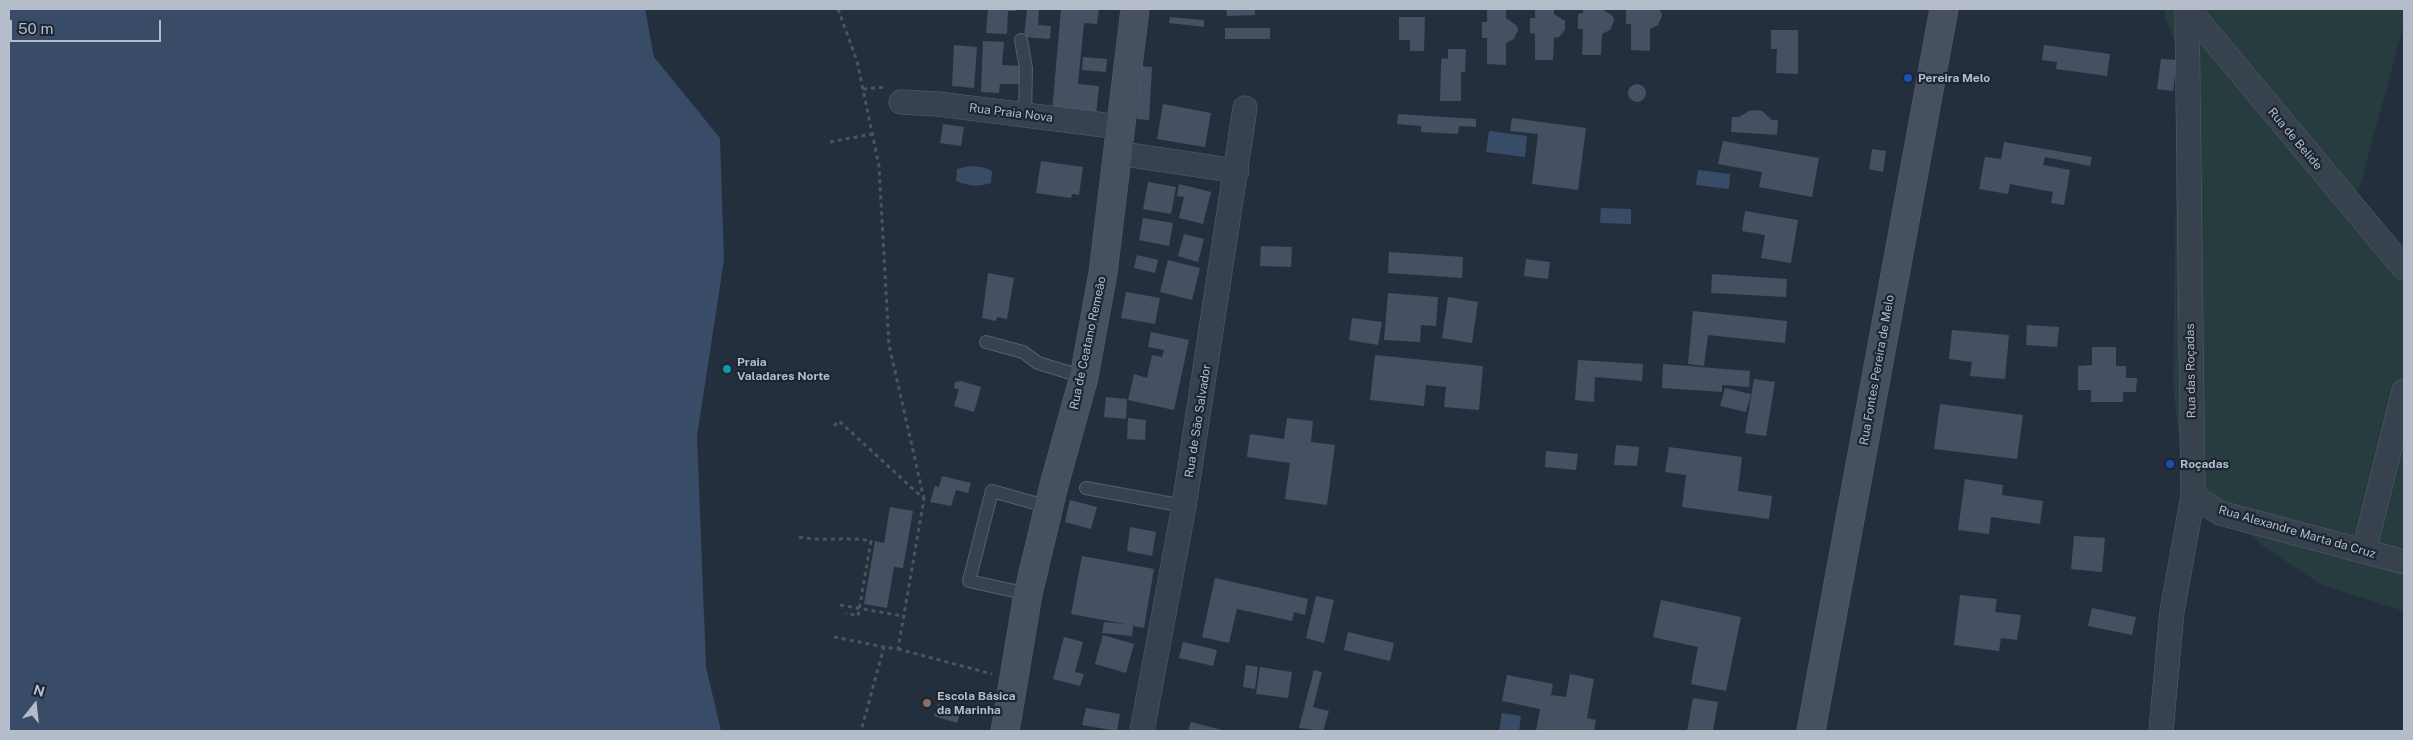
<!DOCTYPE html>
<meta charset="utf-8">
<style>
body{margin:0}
#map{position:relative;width:2413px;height:740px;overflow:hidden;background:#242f3e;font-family:"Public Sans",sans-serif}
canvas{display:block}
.frame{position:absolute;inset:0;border:10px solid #b4bcc9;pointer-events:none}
.north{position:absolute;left:10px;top:680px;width:50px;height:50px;-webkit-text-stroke:4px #1d2633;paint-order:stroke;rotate:16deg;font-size:14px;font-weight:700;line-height:20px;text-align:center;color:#b4bcc9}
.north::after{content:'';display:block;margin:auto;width:18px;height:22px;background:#b4bcc9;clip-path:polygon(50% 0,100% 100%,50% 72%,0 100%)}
.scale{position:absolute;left:10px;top:20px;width:151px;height:22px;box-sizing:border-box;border:2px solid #b4bcc9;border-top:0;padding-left:6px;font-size:15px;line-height:18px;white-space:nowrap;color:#b4bcc9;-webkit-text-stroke:4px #1d2633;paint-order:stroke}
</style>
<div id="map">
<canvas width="2413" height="740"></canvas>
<div class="frame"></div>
<div class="north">N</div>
<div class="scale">50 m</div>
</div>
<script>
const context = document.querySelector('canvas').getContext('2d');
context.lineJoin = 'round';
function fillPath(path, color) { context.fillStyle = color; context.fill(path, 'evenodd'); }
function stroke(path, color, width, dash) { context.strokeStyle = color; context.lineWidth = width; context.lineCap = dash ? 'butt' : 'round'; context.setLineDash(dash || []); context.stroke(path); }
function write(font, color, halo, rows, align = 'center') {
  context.font = font + ' "Public Sans",sans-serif'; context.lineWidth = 4.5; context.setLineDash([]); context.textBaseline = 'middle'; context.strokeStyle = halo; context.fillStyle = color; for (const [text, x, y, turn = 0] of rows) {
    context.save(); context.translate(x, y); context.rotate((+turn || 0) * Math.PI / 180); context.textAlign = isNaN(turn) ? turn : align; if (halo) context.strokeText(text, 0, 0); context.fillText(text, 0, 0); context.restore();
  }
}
const green = new Path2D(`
 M2164 9H2404V24L2360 186 2344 206 2404 279V611L2322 585 2263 546 2210 495 2181 457 2173 385 2178 49 2166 20Z`);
const water = new Path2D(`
 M9 9H645L654 57 720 138 724 260 697 436 706 667 721 731H9Z
 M1489 131 1527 136 1525 157 1486 152Z
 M969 166 982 167 992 171 991 183C979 187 968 186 956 181L957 169Z
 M1698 170 1730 174 1729 189 1696 185Z
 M1601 208 1631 209V224L1600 223Z
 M1502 713 1521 716 1519 731H1499Z`);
const building = new Path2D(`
 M988 9H1016V11H1008L1007 34 986 33Z
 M1027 9H1039L1038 25 1051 26 1050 39 1024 37Z
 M1061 9H1099L1097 24 1084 23 1078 84 1099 86 1096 116 1052 112Z
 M1226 9H1255V15L1227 16Z
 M1487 9H1506V18L1517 26 1518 30 1514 39 1506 43V65L1487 64V38H1482V22H1487Z
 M1535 9H1554V14L1565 21V30L1559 37 1554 38 1553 60H1535V34L1530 33V18H1535Z
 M1583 9H1602L1613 16 1614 21 1610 30 1602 34 1601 55H1582L1583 29H1578V14L1583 13Z
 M1626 9H1659L1661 12 1662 16 1658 25 1650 29V51L1631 50V24H1626Z
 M1170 17 1204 20V27L1169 23Z
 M1399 17H1425L1424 51H1410V40H1399Z
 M1225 28H1270V39H1225Z
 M1771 30H1798V74L1776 73 1777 49H1771Z
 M983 41 1004 42 1002 65 1020 66 1019 84H1000L999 93 981 92Z
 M954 45 977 47 974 88 952 86Z
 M2044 45 2110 54 2107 76 2056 69 2057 62 2042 60Z
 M1448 49H1466L1465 72H1461V101H1440L1441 64 1442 58 1448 59Z
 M1083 57 1107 59 1106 72 1082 70Z
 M2161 59 2177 60 2173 91 2157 89Z
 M1140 66 1152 67 1149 120 1137 119Z
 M1628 93a9 9 0 1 1 18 0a9 9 0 1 1-18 0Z
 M1163 104 1211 113 1205 147 1157 139Z
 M1755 110 1762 111 1772 120H1778L1777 135 1731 132 1732 117H1739L1749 111Z
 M1398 114 1476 119V127L1459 126 1458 134 1421 132V126L1397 124Z
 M1512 118 1586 128 1578 190 1532 184 1538 134 1510 131Z
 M943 124 964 127 961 146 940 143Z
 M1723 141 1819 158 1812 197 1759 187 1762 172 1718 164Z
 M2004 142 2092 157 2090 166 2045 157 2043 165 2070 170 2064 205 2051 203 2053 192 2010 184 2008 194 1979 189 1985 157 2001 159Z
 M1872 149 1886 151 1883 172 1869 169Z
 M1041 161 1083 167 1079 195 1072 194 1071 198 1036 193Z
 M1148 182 1176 187 1171 214 1143 209Z
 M1179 184 1211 192 1203 224 1179 218 1184 197 1177 196Z
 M1745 211 1798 220 1791 263 1761 258 1765 235 1742 231Z
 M1143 218 1173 223 1169 246 1139 240Z
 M1184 234 1204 239 1198 262 1178 256Z
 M1261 246 1292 247 1291 267 1260 266Z
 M1389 252 1463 257 1462 278 1388 273Z
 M1137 255 1158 260 1155 273 1134 268Z
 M1526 259 1550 262 1548 279 1524 276Z
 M1168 260 1200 268 1192 300 1160 292Z
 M988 273 1014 278 1007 319 997 317 996 321 982 318Z
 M1712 274 1787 279 1786 297 1711 293Z
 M1126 292 1160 298 1155 324 1121 318Z
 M1388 293 1438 297 1436 326 1421 325 1420 342 1384 340Z
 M1448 297 1478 302 1472 343 1442 338Z
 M1693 311 1787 321 1785 343 1708 335 1704 366 1688 364Z
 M1352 318 1382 322 1378 345 1349 340Z
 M2027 325 2059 327 2057 347 2026 345Z
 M1952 330 2009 335 2005 379 1970 376 1972 362 1949 359Z
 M1151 332 1189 340 1174 410 1128 400 1134 374 1147 378 1152 355 1162 357 1164 350 1148 347Z
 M2092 347H2116V366H2126V378H2137L2136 392H2123V402H2091V390H2078V366L2092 365Z
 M1375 355 1483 366 1479 410 1444 407 1446 387 1426 385 1424 406 1370 400Z
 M1578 360 1643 364 1642 381 1595 377 1594 402 1575 400Z
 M1663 364 1750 371 1749 387 1722 385V392L1662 388Z
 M1754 379 1775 382 1766 436 1745 433Z
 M961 381 981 387 974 412 954 406 959 389 954 388 955 382Z
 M1725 388 1751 394 1746 412 1720 406Z
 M1106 397 1127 399 1126 419 1104 417Z
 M1940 404 2023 415 2017 459 1934 449Z
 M1128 418 1146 420 1145 440 1127 439Z
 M1287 418 1313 421 1311 442 1335 445 1327 505 1285 499 1290 463 1247 457 1250 434 1284 439Z
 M1616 445 1639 447 1637 466 1614 465Z
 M1669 447 1742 457 1738 491 1772 496 1769 519 1682 507 1686 475 1665 472Z
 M1546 451 1578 454 1576 470 1545 467Z
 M942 476 971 483 968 493 956 490 951 506 930 502 935 486 939 487Z
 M1965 479 2003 485 2002 495 2043 501 2040 524 1991 517 1989 534 1958 530Z
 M1070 500 1097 507 1091 529 1065 522Z
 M890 507 913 511 903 568 894 567 887 608 864 604 875 541 884 543Z
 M1130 527 1156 532 1152 556 1127 551Z
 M2074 536 2105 538 2102 572 2071 569Z
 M1082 556 1154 569 1144 628 1133 626 1132 636 1102 633 1104 622 1126 624 1071 614Z
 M1215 578 1308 599 1305 615 1294 612 1292 621 1237 609 1229 643 1202 637Z
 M1960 595 1997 599 1995 612 2021 615 2017 640 2001 638 1999 651 1954 645Z
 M1316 596 1334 600 1324 643 1306 638Z
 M1661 600 1741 617 1726 691 1691 684 1698 647 1653 637Z
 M2092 608 2136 617 2132 635 2088 626Z
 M1348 632 1394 643 1390 661 1344 650Z
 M1103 635 1134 644 1126 673 1095 664Z
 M1064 637 1083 642 1075 672 1084 674 1080 686 1053 679Z
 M1183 642 1217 650 1213 666 1179 658Z
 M1246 665 1258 667 1255 689 1243 687Z
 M1260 667 1292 672 1288 698 1256 694Z
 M1314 670 1322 672 1313 707 1329 711 1323 731 1299 728Z
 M1570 674 1594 679 1587 718 1596 720 1594 731H1536L1540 709 1502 701 1507 675 1553 684 1551 695 1566 697Z
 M1693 698 1718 702 1713 731H1687Z
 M938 704 961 711 957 723 934 716Z
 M1086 708 1120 714 1117 731 1082 725Z
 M1191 722 1226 731H1188Z`);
const path = new Path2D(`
 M838 9 857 61 879 166 889 345 924 499
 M863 89 886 87
 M830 142 872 134
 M834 426 839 421 924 499 898 649 884 647 861 731
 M799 537C823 542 847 536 871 541L858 616 846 613
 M840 605 903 616
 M834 637 884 647
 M898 649 992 674`);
const lane = new Path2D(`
 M1021 40 1026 68 1025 115
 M986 342 1023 352 1038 363 1084 377
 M1086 488 1184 506
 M1028 594 969 581 992 491 1049 507`);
const street = new Path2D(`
 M2188 9 2404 268
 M901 102 938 104 1120 127
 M1117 153 1237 171
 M2193 496 2220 513 2404 562
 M2364 551 2404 391
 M1142 731 1184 506 1245 108
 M2161 731 2172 611 2193 496 2187 9`);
const secondary = new Path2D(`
 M1005 731 1028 594 1054 485 1084 377 1103 273 1135 9
 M1811 731 1944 9`);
const markers = [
 [1908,78,5,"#1a4fb4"],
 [727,369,5,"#0f9aa8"],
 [2170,464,5,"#1a4fb4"],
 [927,703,5,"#8d6e63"]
];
const poiNames = [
 ["Pereira Melo",1918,78],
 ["Praia",737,362],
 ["Valadares Norte",737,376],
 ["Roçadas",2180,464],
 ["Escola Básica",937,696],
 ["da Marinha",937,710]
];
const streetNames = [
 ["Rua Praia Nova",1011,113,7],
 ["Rua de Belide",2295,139,50],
 ["Rua de Ceatano Remeão",1088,343,-78],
 ["Rua Fontes Pereira de Melo",1877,370,-80],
 ["Rua das Roçadas",2191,371,-91],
 ["Rua de São Salvador",1198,421,-81],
 ["Rua Alexandre Marta da Cruz",2297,532,16]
];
fillPath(green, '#263c3f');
fillPath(water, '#394c67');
fillPath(building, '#455162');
stroke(lane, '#565f6c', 14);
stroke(street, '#565f6c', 25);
stroke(secondary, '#565f6c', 29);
stroke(path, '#44595c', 3, [4, 4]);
stroke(lane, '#38414e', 12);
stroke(street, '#38414e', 24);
stroke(secondary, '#465061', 28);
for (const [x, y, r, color] of markers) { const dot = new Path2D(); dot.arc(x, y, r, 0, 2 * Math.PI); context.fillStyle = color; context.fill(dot); stroke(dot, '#1d2633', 2); }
write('bold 12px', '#b4bcc9', '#1d2633', poiNames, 'left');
write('12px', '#b4bcc9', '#1d2633', streetNames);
</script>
